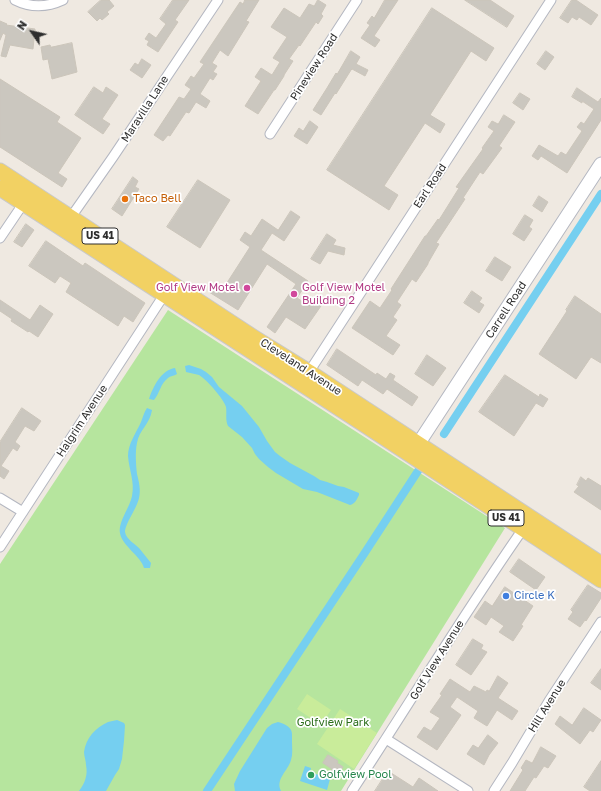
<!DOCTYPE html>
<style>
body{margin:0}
#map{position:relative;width:601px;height:791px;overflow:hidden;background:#efe9e1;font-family:"Golos Text",sans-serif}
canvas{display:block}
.north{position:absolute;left:12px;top:12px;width:40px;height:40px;-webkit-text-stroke:3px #fff;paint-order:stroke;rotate:304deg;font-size:11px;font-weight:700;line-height:16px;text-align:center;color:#2e2e2e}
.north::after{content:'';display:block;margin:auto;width:14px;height:18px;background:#2e2e2e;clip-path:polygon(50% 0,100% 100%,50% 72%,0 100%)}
</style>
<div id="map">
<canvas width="601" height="791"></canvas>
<div class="north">N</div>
</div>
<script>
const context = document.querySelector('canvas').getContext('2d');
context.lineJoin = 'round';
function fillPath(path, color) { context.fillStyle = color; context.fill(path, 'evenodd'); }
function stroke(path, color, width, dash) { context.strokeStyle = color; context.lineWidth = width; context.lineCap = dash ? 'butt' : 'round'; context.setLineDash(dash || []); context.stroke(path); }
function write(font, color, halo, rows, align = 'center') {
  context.font = font + ' "Golos Text",sans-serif'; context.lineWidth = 3.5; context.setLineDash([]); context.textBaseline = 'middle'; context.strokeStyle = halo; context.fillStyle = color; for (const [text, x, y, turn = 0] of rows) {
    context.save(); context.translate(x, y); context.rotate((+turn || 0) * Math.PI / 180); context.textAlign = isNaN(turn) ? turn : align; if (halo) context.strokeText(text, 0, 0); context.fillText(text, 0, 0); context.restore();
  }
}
const green = new Path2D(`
 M168 310 505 528 341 791H0V564Z`);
const pitch = new Path2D(`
 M307 694 331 710 321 725 297 709Z
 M340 709 377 733 354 769 317 744Z`);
const water = new Path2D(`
 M189 365 201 369 206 372 212 377 219 387 242 406 259 427 267 441 275 452 280 456 290 463 314 476 320 480 327 482 338 486 344 487 359 493V495C357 499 355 504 350 505L317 492 303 489 276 473 268 467 259 459 255 454 252 448 242 437 228 426C225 420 227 413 226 407 224 399 206 379 199 375 195 374 190 373 186 372L185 366Z
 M175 368 177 374C174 376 170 376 168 378 160 384 160 393 154 400L149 399C153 387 161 370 175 368Z
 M147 408 152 410C150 424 139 430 137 443 135 452 136 465 137 474 139 482 141 490 139 498 137 508 125 524 125 532 126 539 135 544 139 548 143 553 147 558 151 563L150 568H144C141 556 122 546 120 533 118 522 130 507 132 496 135 482 129 470 128 456 128 444 136 433 141 422 143 417 144 412 147 408Z
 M117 720 124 723 125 725 124 741 122 759 119 769 115 775 106 791H79C85 783 88 775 86 765 86 761 84 756 84 752 86 738 95 728 108 722 111 721 114 721 117 720Z
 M278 722C285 724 293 727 292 736 292 738 292 740 292 742 292 748 293 754 291 760 288 771 275 779 281 791H235L234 784 240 771 267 728 272 724Z
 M305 766 311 768 310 772 330 779 327 790 300 781Z`);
const canal = new Path2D(`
 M444 434 601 194
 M207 791 364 554 418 471`);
const building = new Path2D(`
 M101 0H109L114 6 107 12 109 14 102 20 100 18 97 21 88 12Z
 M173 0H189L175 20 178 22 158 52 147 45 149 41 145 39 149 33 156 38 166 24 160 19Z
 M245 0H259L246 21 249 22 228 56 220 50 212 63 217 66 213 72 217 74 213 80 210 78 200 94 210 101 206 108 196 102 189 113 186 112 170 136 168 135 163 141 154 135 179 97 184 99 191 89 185 85 191 76 194 78 204 64 200 62 240 2 243 4Z
 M318 0 326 5 321 14 323 16 318 24 316 22 300 46 299 45 289 59 293 61 284 75V76L275 90H274L258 114 245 106 261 81 255 77 261 68 272 75 280 62 273 58 287 37 271 27 284 8 300 18 309 4 314 6Z
 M385 0H398L374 36 380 40 375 47 361 38 370 25 367 23 372 16 374 18Z
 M465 0H490L514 16 507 27Z
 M572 0H576L598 15 591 25 579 17 577 20 572 17 568 23 560 18Z
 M432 8 494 48 486 61 471 51 430 115 445 124 440 133 425 123 384 186 398 195 389 210 327 170Z
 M0 21 7 24 6 25 35 29 33 49 10 45 6 57 1 56 6 35 3 33 0 40Z
 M72 43 77 72 52 79 48 59 43 60 41 47 50 45 51 47Z
 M351 51 360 57 356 64 368 70 365 76 352 69 351 70 336 94 335 93 321 115 313 110 327 88 336 73 337 74Z
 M546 51 554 57 545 70 537 64Z
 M142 59 151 65 142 78 130 70 135 63 138 65Z
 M0 79 60 117 57 122 81 138 58 173 67 179 62 187 0 147Z
 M94 87 103 93 106 87 118 95 102 119 110 124 103 134 75 115Z
 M577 88 598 102 601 98V120L567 173 541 156 538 160 532 156 539 145 558 156 561 152 566 155 582 131 577 127 581 122 584 124 594 109 582 101V103L572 97Z
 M520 93 530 99 523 110 513 103Z
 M504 115 515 122 499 146 502 148 483 174 480 172 463 198 465 199 436 243 439 244 428 263V264L416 282 412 279 397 302 401 305 393 317 397 320 386 336 400 345 393 355 352 328 370 301 380 308 392 290 391 289 425 236H426L438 219 439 220 459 188 456 187 483 149 482 148 494 131 488 127 492 121 498 124Z
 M310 121 318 127 307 144 294 136 299 128 303 131Z
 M133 177 138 181 135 187 139 189 122 216 112 209Z
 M198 180 230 200 200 248 167 227Z
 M539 196 548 202 542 212 533 206Z
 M291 211 300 217 284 241 272 233 261 250 308 281 297 298 308 305 314 297 323 303 305 329 286 317 275 333 267 327 296 284 267 264 238 310 209 292 215 284 223 289 250 247 240 240 245 232 251 236 262 219 278 230Z
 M525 215 533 220 529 227 532 229 524 241 513 234Z
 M26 224 34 230 22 247 14 242Z
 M327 234 336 240 333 245 345 248 344 255 328 251 320 264 311 259Z
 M46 241 83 266 85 263 145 303 133 322 124 316 118 326 66 292 71 283 60 276 55 283 29 266Z
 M495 257 511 267 502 281 486 271Z
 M472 291 482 298 479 302 484 305 479 313 464 303Z
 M575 296 601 314V363L591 357 576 379 539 354 567 311 566 310Z
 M0 300 30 320 40 305 53 314 38 337 29 331 28 332 11 321 12 319 0 311Z
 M337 349 376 375 377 373 386 379 390 373 395 376 393 380 418 397 412 406 387 389 383 394 362 380 358 386 327 365Z
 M427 355 446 368 433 386 415 374Z
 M505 375 539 397 540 394 548 399 543 407 536 403 514 436 479 412Z
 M22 408 41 421 34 431 25 426 15 442 20 446 17 451 13 448 1 466 9 471 4 479 0 476V442Z
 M581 477 586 481 588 478 601 486V510L574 492 579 486 577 485Z
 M519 559 545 577 536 590 510 572Z
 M588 585 601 593V598L586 621 585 620 580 627 568 619 573 612 571 610Z
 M505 587 533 606 521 625 523 626 513 641 499 632 504 626 491 617 486 625 474 617 485 601 492 606Z
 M473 639 483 645 481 649 487 652 471 675 456 665Z
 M601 669V690L591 683Z
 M498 676 508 683 498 698 518 711 512 720 497 710 487 726 474 718 478 711 457 697 450 707 461 715 437 750 417 737 424 727 431 731 440 718 430 712 442 695 440 694 450 679 470 692 474 686 486 692 487 690 489 691Z
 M584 708 601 720 593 732 590 730 580 744 555 724 560 716 572 725Z
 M488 735 498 743 489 755 484 765 467 754 473 745 478 748Z
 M541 747 556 756 548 768 544 766 536 778 534 777 525 791H510L523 770 521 768 526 760 532 763Z
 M328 755 338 761 337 763 343 767 337 775 331 771 332 769 323 763Z
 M601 761V791H590L584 787Z
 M388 771 413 787 419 778 438 791H375Z`);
const street = new Path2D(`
 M15 0C31 8 48 7 63 0
 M270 134 357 0
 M71 217 113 157 218 0
 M0 238 23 204
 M309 372 551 0
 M0 498 23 512
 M0 547 164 295
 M386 739 468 791
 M352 791C409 704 463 615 523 529
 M494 791 512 763 549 701 601 622`);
const secondary = new Path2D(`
 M413 452 601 164`);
const primary = new Path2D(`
 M0 171 253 337 309 372 601 564
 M0 188 362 423 601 580`);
const markers = [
 [125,199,4,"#e8710a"],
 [247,288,4,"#d1479c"],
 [294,294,4,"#d1479c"],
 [506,596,4,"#3f7fe0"],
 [311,775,4,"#2e9e5b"]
];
const shields = [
 [100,236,36],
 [506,518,36]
];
const shieldNames = [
 ["US 41",100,236],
 ["US 41",506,518]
];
const streetNames = [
 ["Pineview Road",314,67,-57],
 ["Maravilla Lane",145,109,-57],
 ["Earl Road",430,186,-57],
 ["Carrell Road",506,310,-57],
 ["Cleveland Avenue",301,367,33],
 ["Halgrim Avenue",82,421,-57],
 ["Golf View Avenue",437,660,-58],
 ["Hill Avenue",547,706,-58]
];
const foodNames = [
 ["Taco Bell",133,199]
];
const hotelNames = [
 ["Golf View Motel",239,288],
 ["Golf View Motel",302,288,"left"],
 ["Building 2",302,301,"left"]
];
const shopNames = [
 ["Circle K",514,596]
];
const parkNames = [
 ["Golfview Park",333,723]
];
const leisureNames = [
 ["Golfview Pool",319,775]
];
fillPath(green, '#b6e59e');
fillPath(pitch, '#c9ec9a');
fillPath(water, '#75cff0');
stroke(canal, '#75cff0', 8);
fillPath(building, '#cbc7bf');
stroke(building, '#cbc5ba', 1);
stroke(street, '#b4b7c1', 11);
stroke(secondary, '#b4b7c1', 15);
stroke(primary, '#c9c9c9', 17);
stroke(street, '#fff', 9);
stroke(secondary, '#fff', 13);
stroke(primary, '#f2d163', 15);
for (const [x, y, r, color] of markers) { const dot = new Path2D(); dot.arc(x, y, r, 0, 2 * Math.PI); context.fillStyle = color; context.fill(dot); stroke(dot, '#fff', 1.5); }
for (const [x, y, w] of shields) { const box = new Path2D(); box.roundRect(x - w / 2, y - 8, w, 16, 3); context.fillStyle = '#fff'; context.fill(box); stroke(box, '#2e2e2e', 1); }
write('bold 10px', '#2e2e2e', null, shieldNames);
write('11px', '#2e2e2e', '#fff', streetNames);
write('11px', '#c56008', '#fff', foodNames, 'left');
write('11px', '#b23c85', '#fff', hotelNames, 'right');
write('11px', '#366cbe', '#fff', shopNames, 'left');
write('11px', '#2c6e1b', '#fff', parkNames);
write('11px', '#27864d', '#fff', leisureNames, 'left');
</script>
